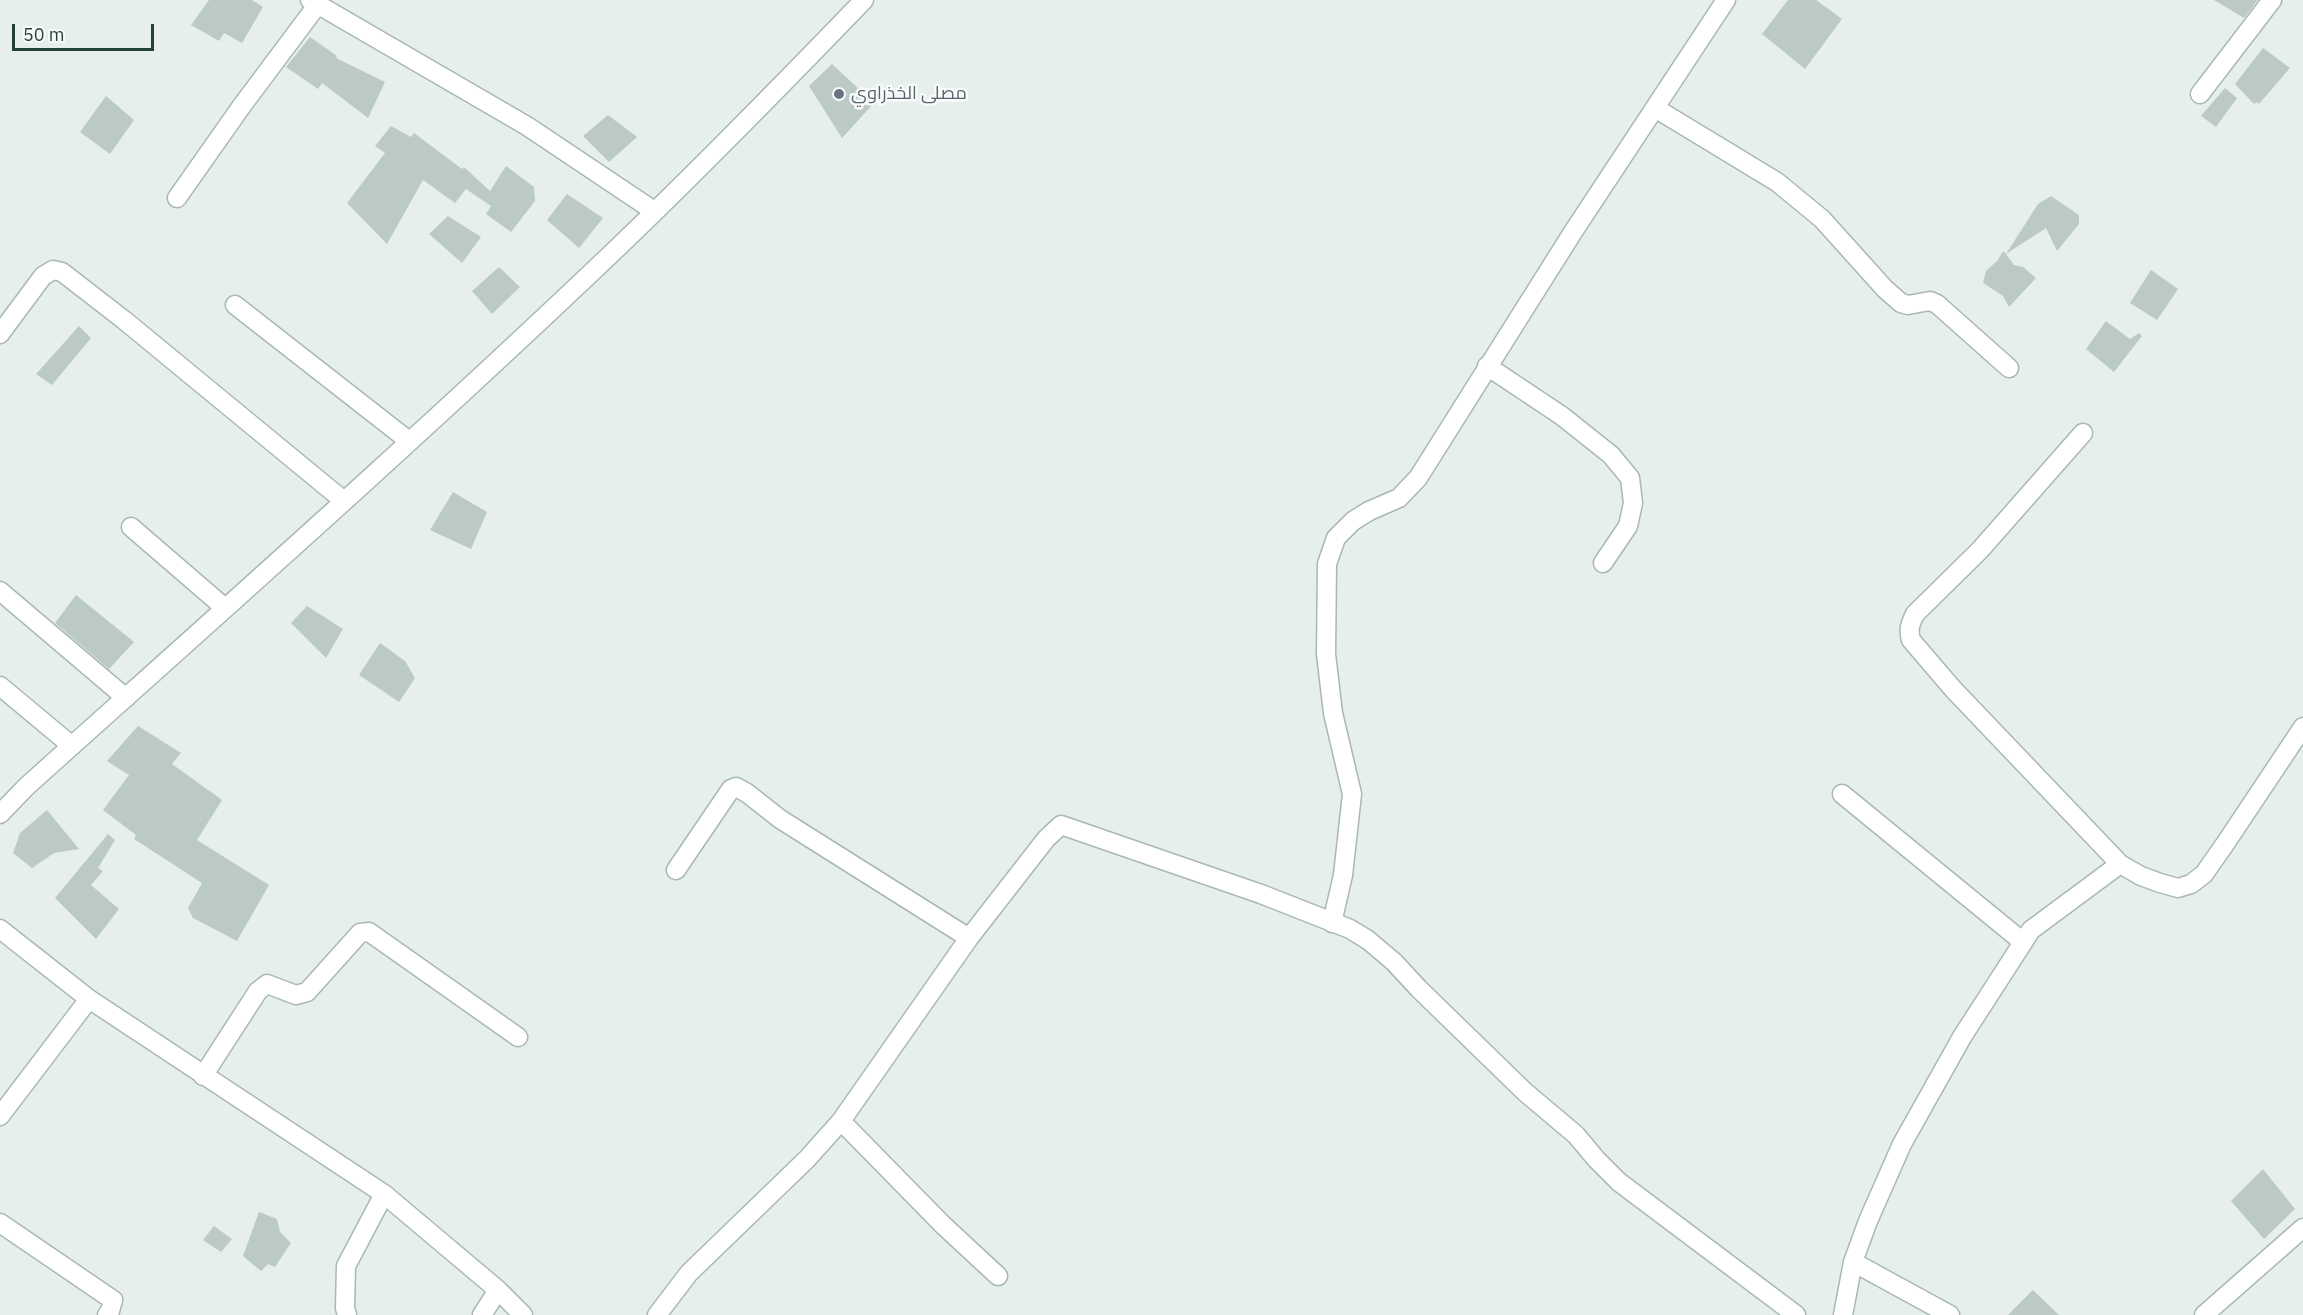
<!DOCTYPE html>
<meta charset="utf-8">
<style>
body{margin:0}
#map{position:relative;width:2303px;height:1315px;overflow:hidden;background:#e6efeb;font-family:"IBM Plex Sans",sans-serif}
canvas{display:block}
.scale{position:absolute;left:12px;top:24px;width:142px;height:27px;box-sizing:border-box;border:3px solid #24423a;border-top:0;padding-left:8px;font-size:18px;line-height:21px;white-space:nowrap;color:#24423a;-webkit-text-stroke:4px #f7fbf9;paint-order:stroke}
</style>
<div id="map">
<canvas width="2303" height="1315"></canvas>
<div class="scale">50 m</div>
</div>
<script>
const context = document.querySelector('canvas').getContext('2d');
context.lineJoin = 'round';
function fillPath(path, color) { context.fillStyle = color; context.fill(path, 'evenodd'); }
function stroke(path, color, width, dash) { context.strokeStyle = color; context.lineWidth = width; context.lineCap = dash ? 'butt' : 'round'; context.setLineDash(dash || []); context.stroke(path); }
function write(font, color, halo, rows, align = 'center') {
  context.font = font + ' "IBM Plex Sans",Cairo,sans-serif'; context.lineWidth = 5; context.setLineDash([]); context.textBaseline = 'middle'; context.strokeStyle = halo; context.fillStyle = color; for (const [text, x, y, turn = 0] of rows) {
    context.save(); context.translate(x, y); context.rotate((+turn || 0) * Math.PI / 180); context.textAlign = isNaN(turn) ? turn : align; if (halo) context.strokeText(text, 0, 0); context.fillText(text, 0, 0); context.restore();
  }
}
const building = new Path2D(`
 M209 0H252L263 7 242 43 224 33 219 41 191 25Z
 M1788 0H1816L1842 19 1805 69 1762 34Z
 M2214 0H2258L2244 18Z
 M310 37 337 56 336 58 385 82 368 118 322 83 318 89 286 67Z
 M2263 48 2290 68 2259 104 2257 102 2254 104 2235 84Z
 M832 64 874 103 842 138 809 86Z
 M2225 88 2237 98 2216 127 2201 116Z
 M106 96 134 120 110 154 80 132Z
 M608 115 637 137 609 162 583 136Z
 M391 126 411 137 414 133 462 169 464 167 490 191 506 166 534 187 535 201 511 232 486 214 491 206 466 189 455 203 423 180 387 244 347 203 385 153 375 146Z
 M567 194 603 218 579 248 547 220Z
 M2051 196 2079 215V224L2057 251 2046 228 2006 254 2014 265 2023 267 2036 278 2009 307 2003 296 1983 283 1986 271 1998 260 2003 251 2006 254 2038 204Z
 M448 216 481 237 462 263 429 234Z
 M499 267 520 287 492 314 472 291Z
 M2151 270 2178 289 2157 320 2130 303Z
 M2106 321 2130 339 2139 333 2142 336 2114 372 2086 349Z
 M79 326 91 338 52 385 36 374Z
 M453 492 487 512 471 549 430 530Z
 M76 595 134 642 109 669 55 623Z
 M307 606 343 629 326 658 291 623Z
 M380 643 405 661 415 678 399 702 359 675Z
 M138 726 181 753 172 764 222 800 197 840 269 885 237 941 193 918 188 908 202 883 134 839 136 835 103 810 129 775 107 761Z
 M47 810 79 849 54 853 32 868 13 853 20 833Z
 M108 834 115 840 98 868 103 871 91 885 119 909 96 939 55 898Z
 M2263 1169 2295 1209 2264 1239 2231 1201Z
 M259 1212 277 1219 280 1232 291 1243 275 1267 268 1264 261 1271 243 1256Z
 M214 1226 232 1239 221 1252 203 1240Z
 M2033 1290 2059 1315H2008Z`);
const minor = new Path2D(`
 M310 0 527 126 654 211
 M2200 94 2272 0
 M1655 108 1777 182 1822 219 1885 289 1901 303 1908 305 1930 301 1937 304 2009 368
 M177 198 241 107 318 4
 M235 305 409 441
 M0 334 43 276 53 270 62 272 124 320 344 501
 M1487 366 1562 416 1611 455 1630 478 1633 503 1628 526 1603 563
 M131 527 225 608
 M0 591 126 698
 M0 686 72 746
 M1842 794 2023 942
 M0 814 26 787C222 611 420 436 611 254 697 172 781 86 864 0
 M2120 864 2141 876 2160 883 2178 888 2191 884 2204 874 2225 844 2303 727
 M676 870 731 789 736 787 747 793 780 819 969 938
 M1332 923 1343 875 1352 794 1333 713 1326 654 1327 564 1336 538 1353 521 1369 511 1399 498 1418 478 1573 232 1726 0
 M0 929 89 999 384 1194 498 1290 523 1315
 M203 1076 258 991 267 984 296 995 307 992 360 933 369 932 518 1037
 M0 1116 89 999
 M841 1121 943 1225 998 1276
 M0 1223 113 1300 110 1311 107 1315
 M1853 1262 1950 1315
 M347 1315 345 1308 346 1266 384 1194
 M482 1315 498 1290
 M657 1315 689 1273 807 1159 841 1121 969 938 1046 839 1061 825 1261 894 1350 929 1368 940 1394 962 1419 989 1525 1092 1576 1135 1596 1159 1619 1182 1796 1315
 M1843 1315 1853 1262 1868 1221 1902 1144 1962 1037 2031 930 2120 864 1953 689 1911 640C1908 630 1910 624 1915 614L1980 550 2083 433
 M2204 1315 2303 1228`);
const markers = [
 [839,94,6,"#6b7280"]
];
const worshipNames = [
 ["مصلى الخذراوي",851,94]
];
fillPath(building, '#bbcac4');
stroke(minor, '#a8b8b2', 21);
stroke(minor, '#fff', 18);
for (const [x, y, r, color] of markers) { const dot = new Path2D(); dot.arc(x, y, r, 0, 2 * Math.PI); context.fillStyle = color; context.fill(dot); stroke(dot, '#f7fbf9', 2); }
write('18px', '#5b616d', '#f7fbf9', worshipNames, 'left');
</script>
